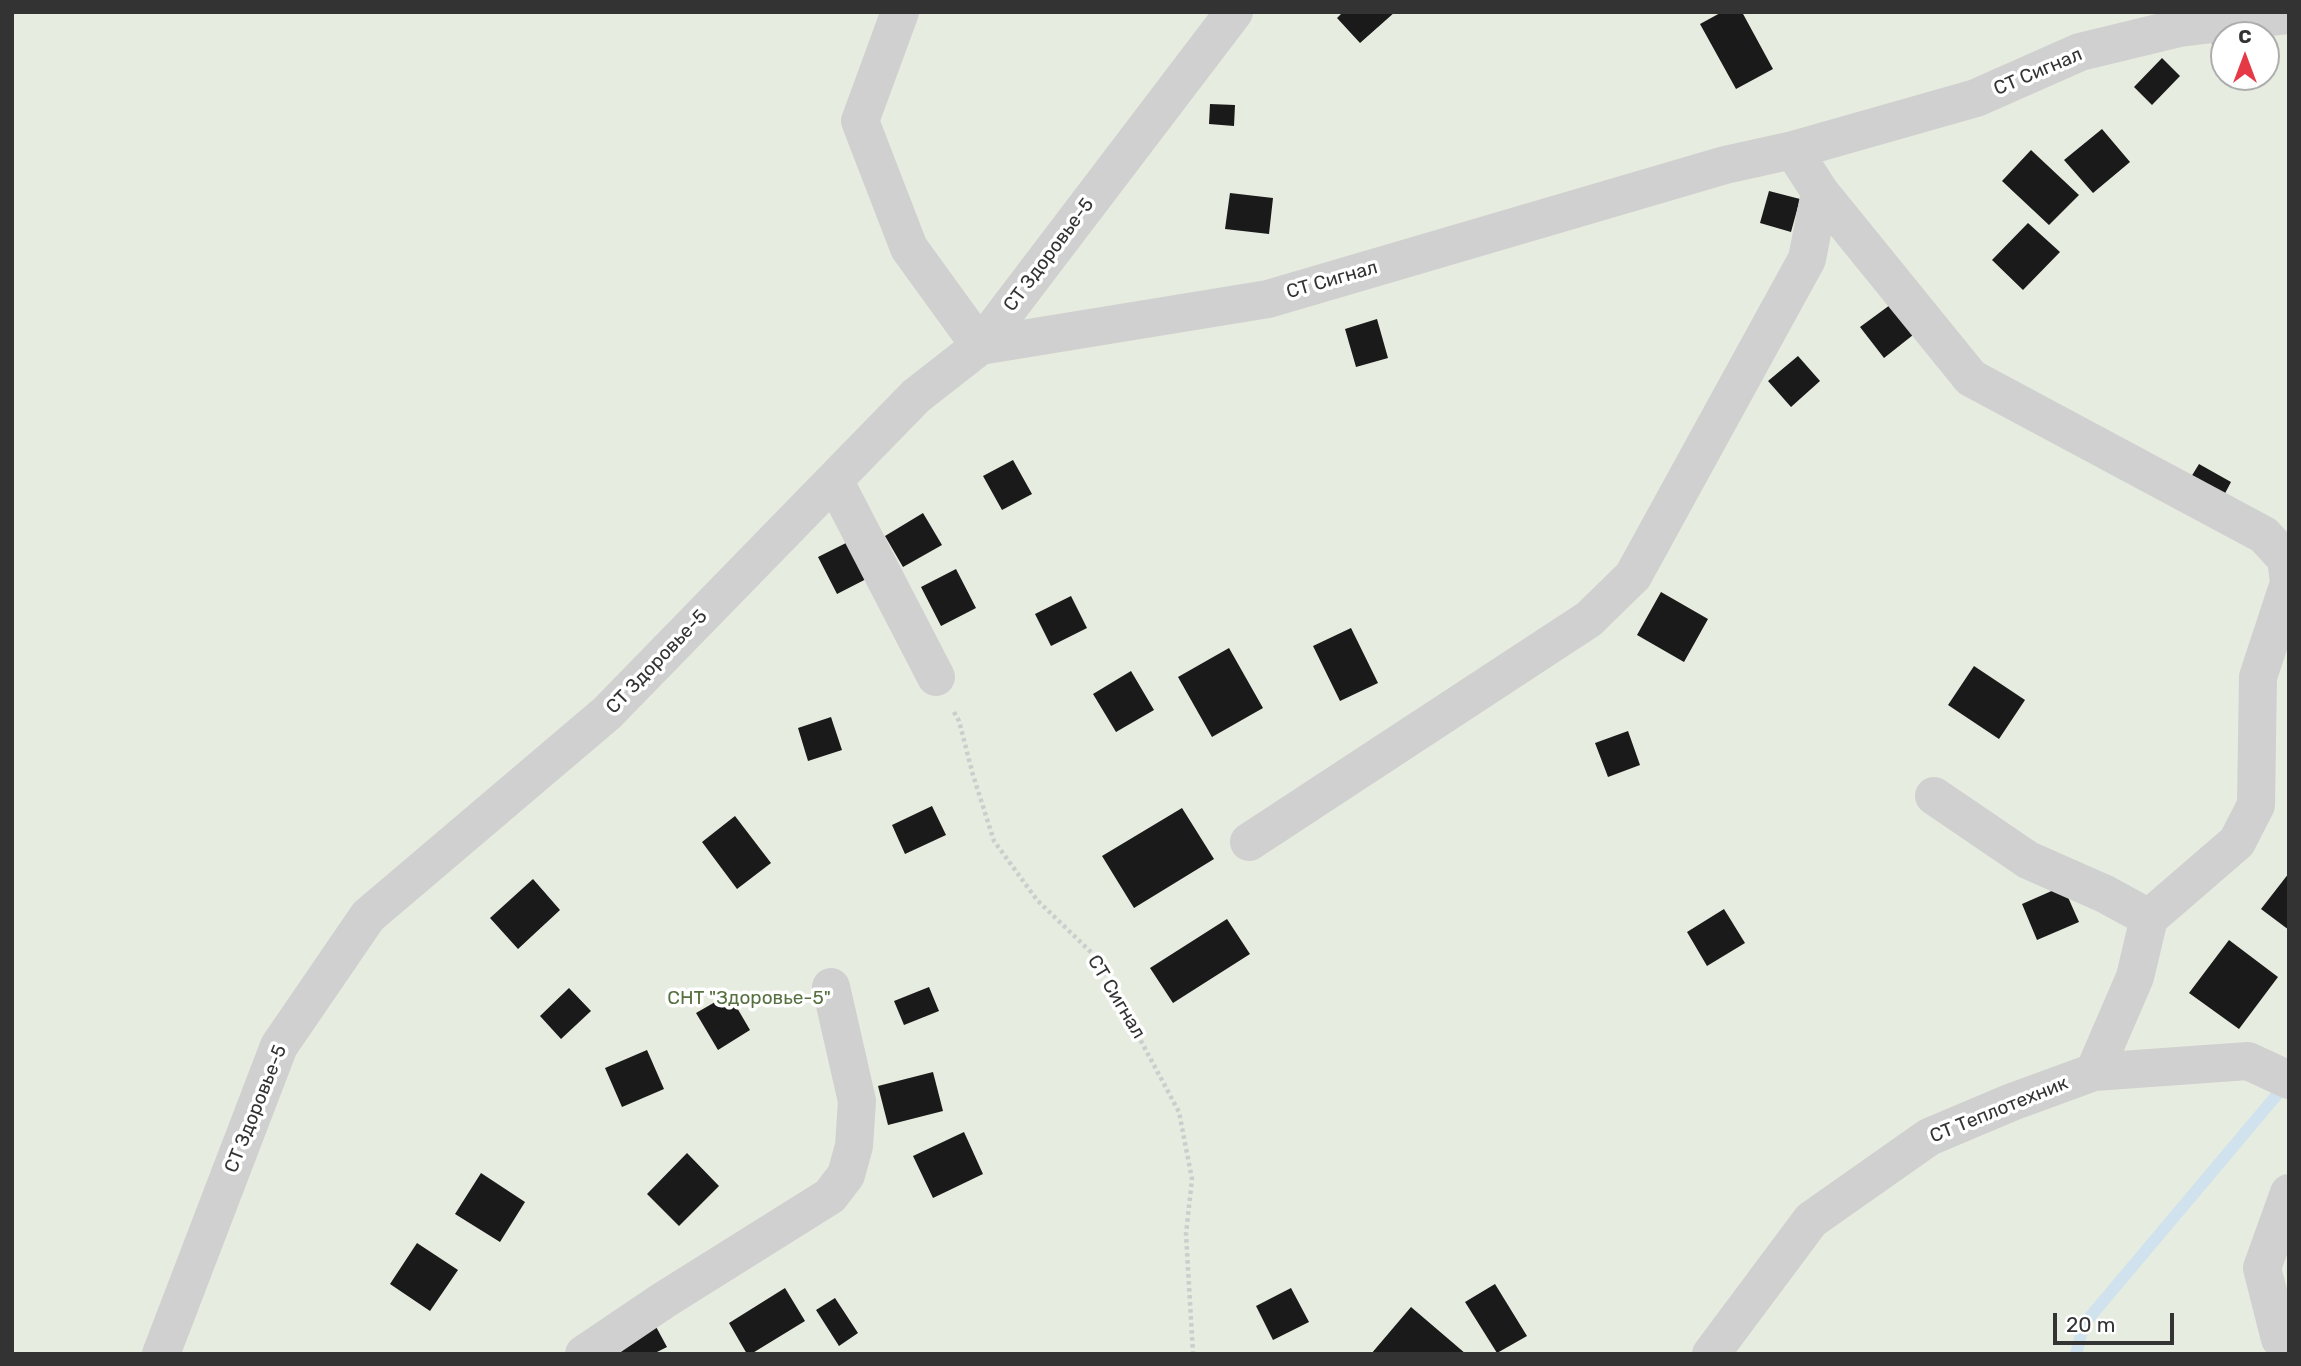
<!DOCTYPE html>
<meta charset="utf-8">
<style>
body{margin:0}
#map{position:relative;width:2301px;height:1366px;overflow:hidden;background:#fff;font-family:Rubik,sans-serif}
canvas{display:block}
.frame{position:absolute;inset:0;border:14px solid #333;pointer-events:none}
.north{position:absolute;left:2210px;top:21px;width:70px;height:70px;box-sizing:border-box;background:#fff;border:2px solid #adadad;border-radius:50%;rotate:0deg;font-size:19px;font-weight:700;line-height:28px;text-align:center;color:#333}
.north::after{content:'';display:block;margin:auto;width:24px;height:32px;background:#e63946;clip-path:polygon(50% 0,100% 100%,50% 72%,0 100%)}
.scale{position:absolute;left:2053px;top:1313px;width:121px;height:32px;box-sizing:border-box;border:4px solid #333;border-top:0;padding-left:9px;font-size:21px;line-height:24px;white-space:nowrap;color:#333;-webkit-text-stroke:5px #fff;paint-order:stroke}
</style>
<div id="map">
<canvas width="2301" height="1366"></canvas>
<div class="frame"></div>
<div class="north">С</div>
<div class="scale">20 m</div>
</div>
<script>
const context = document.querySelector('canvas').getContext('2d');
context.lineJoin = 'round';
function fillPath(path, color) { context.fillStyle = color; context.fill(path, 'evenodd'); }
function stroke(path, color, width, dash) { context.strokeStyle = color; context.lineWidth = width; context.lineCap = dash ? 'butt' : 'round'; context.setLineDash(dash || []); context.stroke(path); }
function write(font, color, halo, rows, align = 'center') {
  context.font = font + ' Rubik,sans-serif'; context.lineWidth = 7; context.setLineDash([]); context.textBaseline = 'middle'; context.strokeStyle = halo; context.fillStyle = color; for (const [text, x, y, turn = 0] of rows) {
    context.save(); context.translate(x, y); context.rotate((+turn || 0) * Math.PI / 180); context.textAlign = isNaN(turn) ? turn : align; if (halo) context.strokeText(text, 0, 0); context.fillText(text, 0, 0); context.restore();
  }
}
const green = new Path2D(`
 M12 12H2289V1354H12ZM2224 35H2266V77H2224Z`);
const stream = new Path2D(`
 M2076 1354 2084 1324 2286 1084`);
const building = new Path2D(`
 M1343 12H1395L1360 43 1337 18Z
 M1722 12H1742L1773 69 1736 89 1700 24Z
 M2268 26 2277 62 2266 64V35Z
 M2224 37V74L2220 75 2211 40Z
 M2162 58 2180 76 2152 105 2134 87Z
 M1210 104 1235 105 1234 126 1209 124Z
 M2102 129 2130 162 2093 193 2064 160Z
 M2031 150 2079 195 2049 225 2002 181Z
 M1769 191 1800 199 1791 232 1760 223Z
 M1230 193 1273 198 1269 234 1225 229Z
 M2028 223 2060 252 2023 290 1992 260Z
 M1890 305 1913 335 1884 358 1860 327Z
 M1377 319 1388 358 1356 367 1345 329Z
 M1798 356 1820 381 1791 407 1768 381Z
 M1013 460 1032 494 1002 510 983 476Z
 M2199 464 2231 482 2221 501 2188 482Z
 M923 513 942 545 903 567 885 536Z
 M856 538 874 575 837 594 818 557Z
 M956 569 976 608 941 626 921 587Z
 M1661 592 1708 619 1684 662 1637 635Z
 M1071 596 1087 628 1051 646 1035 614Z
 M1351 628 1378 683 1340 701 1313 646Z
 M1229 648 1263 708 1212 737 1178 677Z
 M1974 666 2025 700 1999 739 1948 705Z
 M1131 671 1154 710 1116 732 1093 694Z
 M831 717 842 750 808 761 798 728Z
 M1628 731 1640 765 1608 777 1595 743Z
 M932 806 946 835 905 854 892 825Z
 M1182 808 1214 859 1134 908 1102 856Z
 M735 816 771 863 737 889 702 842Z
 M2289 873V930L2261 909Z
 M533 879 560 910 518 949 490 918Z
 M2063 886 2079 922 2037 940 2022 904Z
 M1724 909 1745 943 1707 966 1687 932Z
 M1227 919 1250 954 1173 1003 1150 968Z
 M2229 940 2278 977 2239 1029 2189 993Z
 M929 987 939 1011 904 1025 894 1001Z
 M569 988 591 1011 561 1039 540 1016Z
 M729 994 750 1030 718 1050 696 1013Z
 M647 1050 664 1089 622 1107 605 1068Z
 M933 1072 943 1111 888 1125 878 1086Z
 M964 1132 983 1174 933 1198 913 1156Z
 M687 1153 719 1186 679 1226 647 1194Z
 M481 1173 525 1202 500 1242 455 1214Z
 M417 1243 458 1270 430 1311 390 1284Z
 M1495 1284 1527 1336 1497 1353 1465 1302Z
 M785 1288 805 1321 751 1354H747L729 1323Z
 M1291 1288 1309 1322 1273 1340 1256 1306Z
 M835 1298 858 1333 839 1346 816 1310Z
 M1411 1307 1466 1354H1371Z
 M654 1323 667 1347 653 1354H616Z`);
const path = new Path2D(`
 M954 712 959 721 973 775 994 841 1037 900 1096 957 1179 1112 1192 1179 1186 1234 1193 1354`);
const minor = new Path2D(`
 M900 12 860 121 909 248 980 346 1268 299 1725 165 1793 150 1820 192 1971 378 2264 535 2286 559 2289 582
 M1793 150 1976 98 2080 52 2179 28 2289 15
 M834 480 936 677
 M1934 796 2028 860 2105 894 2149 918 2135 977 2094 1072
 M1249 842 1589 619 1633 576 1807 259 1820 192
 M2149 918 2237 842 2256 805 2258 677 2289 583
 M2280 1339 2262 1268 2289 1193
 M161 1354 279 1046 368 916 607 713 916 396 980 346 1234 12
 M584 1354 664 1300 830 1196 846 1175 854 1146 857 1101 831 987
 M1711 1354 1811 1220 1929 1137 2012 1102 2094 1072 2248 1061 2289 1080`);
const streetNames = [
 ["СТ Сигнал",2038,72,-23],
 ["СТ Здоровье-5",1049,255,-53],
 ["СТ Сигнал",1332,280,-16],
 ["СТ Здоровье-5",657,662,-46],
 ["СТ Сигнал",1116,997,59],
 ["СТ Здоровье-5",256,1109,-68],
 ["СТ Теплотехник",1999,1110,-22]
];
const parkNames = [
 ["СНТ \"Здоровье-5\"",749,999]
];
fillPath(green, '#e6ecdf');
stroke(stream, '#cfe2ee', 12);
fillPath(building, '#1a1a1a');
stroke(path, '#cdcdcd', 4.5, [3.5, 3.5]);
stroke(minor, '#d0d0d0', 38);
write('19px', '#333', '#fff', streetNames);
write('19px', '#56703f', '#fff', parkNames);
</script>
